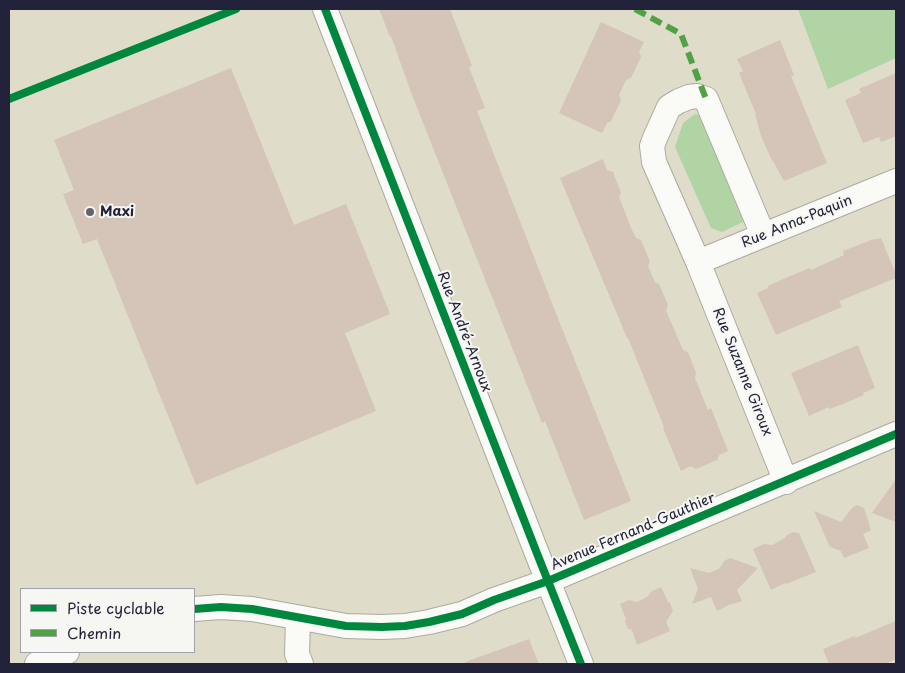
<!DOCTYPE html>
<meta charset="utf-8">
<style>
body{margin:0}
#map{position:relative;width:905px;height:673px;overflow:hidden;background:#dfdcc9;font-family:"Playpen Sans",sans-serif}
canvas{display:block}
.frame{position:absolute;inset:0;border:10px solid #22223b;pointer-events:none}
.legend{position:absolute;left:20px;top:588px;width:175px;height:65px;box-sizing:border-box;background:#f6f6f2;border:1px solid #a1a1a9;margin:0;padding:6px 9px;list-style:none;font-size:15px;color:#22223b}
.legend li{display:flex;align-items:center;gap:10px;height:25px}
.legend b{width:25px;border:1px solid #a1a1a9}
</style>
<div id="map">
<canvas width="905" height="673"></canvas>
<div class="frame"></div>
<ul class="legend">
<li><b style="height:6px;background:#00873e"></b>Piste cyclable</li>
<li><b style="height:6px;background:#50a245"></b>Chemin</li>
</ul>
</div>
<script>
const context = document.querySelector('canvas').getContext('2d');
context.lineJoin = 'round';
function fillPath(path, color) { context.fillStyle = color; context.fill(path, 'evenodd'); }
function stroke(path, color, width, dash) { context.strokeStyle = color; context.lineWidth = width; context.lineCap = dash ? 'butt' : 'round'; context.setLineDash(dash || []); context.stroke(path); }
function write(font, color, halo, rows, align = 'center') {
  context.font = font + ' "Playpen Sans",sans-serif'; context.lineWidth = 4; context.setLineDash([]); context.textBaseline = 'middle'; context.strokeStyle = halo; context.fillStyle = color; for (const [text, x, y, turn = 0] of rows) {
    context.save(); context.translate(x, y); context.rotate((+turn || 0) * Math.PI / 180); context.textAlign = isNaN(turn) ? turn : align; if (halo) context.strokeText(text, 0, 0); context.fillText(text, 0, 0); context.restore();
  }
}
const green = new Path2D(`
 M798 9H896V58L828 89Z
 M695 114 705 117 745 221 722 232 711 228 675 147 683 123Z`);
const building = new Path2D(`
 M379 9H450L472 66 469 67 485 108 477 111 559 321 631 501 584 520 545 421 542 423 412 95 391 36 390 37Z
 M601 22 644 42 639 52 641 57 631 78 626 80 619 95 621 100 611 121 607 123 602 133 559 113Z
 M780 40 794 75 791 76 827 163 784 181 773 161H772L761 136 755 114H756L739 73 743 71 737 59Z
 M231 68 294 225 346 204 390 314 345 333 376 411 196 485 97 239 83 244 63 194 74 190 54 140Z
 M896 73V136L881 142 879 137 863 143 845 100 861 93 859 89Z
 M603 159 607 170 613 172 621 193 619 197 631 228 636 238 641 240 650 262 648 266 655 282 659 284 668 305 666 310 670 320 683 350 688 352 696 373 695 378 708 410 711 408 728 451 719 455 717 460 696 469 691 466 681 471 663 428 664 427 628 338H627L560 178Z
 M881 238 896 274V278L839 301 842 307 776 335 757 293 768 288V286L790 276 810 268 811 270 844 255 843 251 871 240Z
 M858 345 875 388 863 393 864 395 843 404 829 409V407L809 416 791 373Z
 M896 479V522L872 513Z
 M857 505 864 508 871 530 863 534 869 548 844 558 841 551 830 547 814 511 841 522 852 508Z
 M793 532 799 533 816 572 786 584 785 583 771 590 753 549 764 544 772 545 785 538 787 535Z
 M730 558 758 568 737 590 742 601 729 605 717 611 711 597 692 604 698 589 690 568 709 573 719 569 724 561Z
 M661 587 668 602 670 603 673 611 666 622 670 631 637 645 632 630 628 629 625 622 626 619 620 604 629 600 637 602 647 597 652 591Z
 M896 621V659L884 664H829L823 649 855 636V638Z
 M529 639 539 664H465V662Z`);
const minor = new Path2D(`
 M325 9 538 556 581 664
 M763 235 706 99 697 96 689 97 679 101 669 107 655 138 652 146 654 162 698 262 786 482
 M698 262 896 181
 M194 609 221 607 252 609 346 626 382 627 405 626 429 622 462 614 494 600 548 581 896 434
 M298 618 297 654 301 664
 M37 664 67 652`);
const quiet = new Path2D(`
 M635 9 681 34 706 99`);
const cycleway = new Path2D(`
 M325 9 538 556 581 664
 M9 99 236 9
 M194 609 221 607 252 609 346 626 382 627 405 626 429 622 462 614 494 600 548 581 896 434`);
const markers = [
 [90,212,5,"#64636d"]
];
const poiNames = [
 ["Maxi",100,212]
];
const streetNames = [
 ["Rue Anna-Paquin",797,222,-22],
 ["Rue André-Arnoux",464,332,69],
 ["Rue Suzanne Giroux",742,372,68],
 ["Avenue Fernand-Gauthier",633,532,-23]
];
fillPath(green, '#b0d4a4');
fillPath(building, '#d4c5b8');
stroke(minor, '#acaaa1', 26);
stroke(minor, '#fafaf7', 24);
stroke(quiet, '#50a245', 6, [12, 6]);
stroke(cycleway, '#00873e', 8);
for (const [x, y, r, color] of markers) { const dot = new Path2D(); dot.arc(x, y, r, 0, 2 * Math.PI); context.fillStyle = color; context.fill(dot); stroke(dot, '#f6f6f2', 2); }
write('bold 14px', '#22223b', '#f6f6f2', poiNames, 'left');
write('14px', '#22223b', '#f6f6f2', streetNames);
</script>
